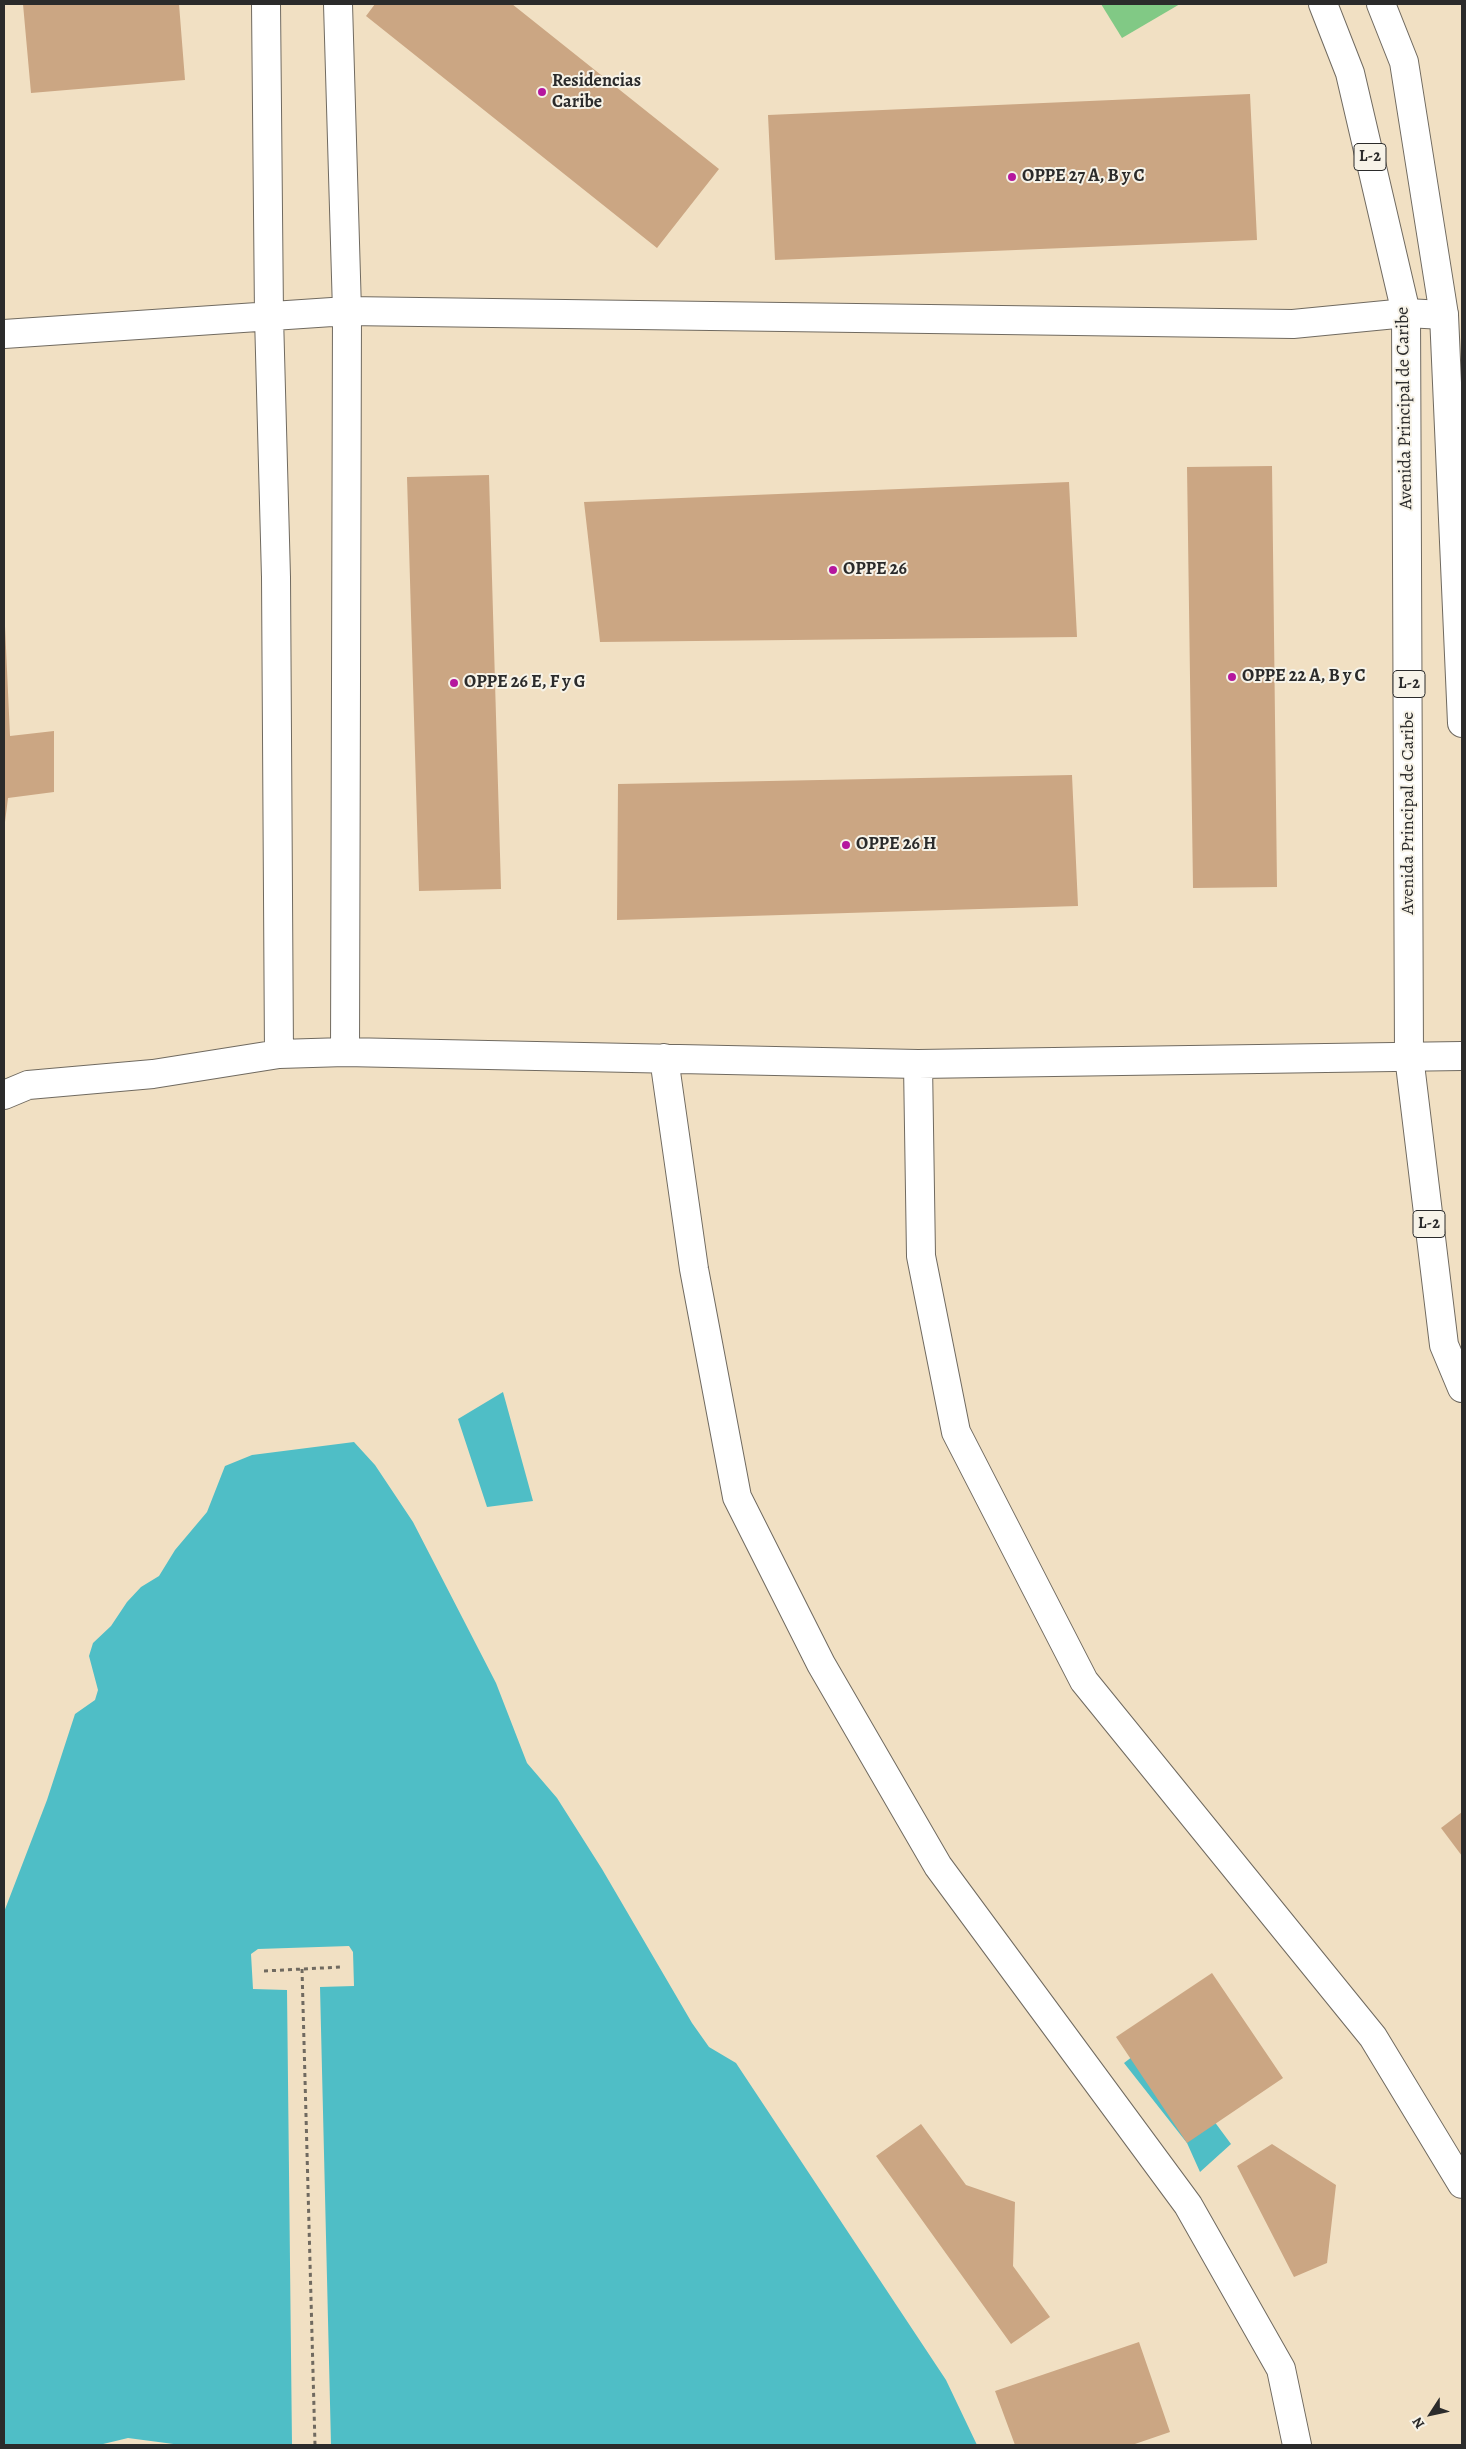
<!DOCTYPE html>
<style>
body{margin:0}
#map{position:relative;width:1466px;height:2449px;overflow:hidden;background:#f1e0c3;font-family:Alegreya,serif}
canvas{display:block}
.frame{position:absolute;inset:0;border:5px solid #2b2b2b;pointer-events:none}
.north{position:absolute;left:1406px;top:2389px;width:50px;height:50px;-webkit-text-stroke:4px #f7f3e8;paint-order:stroke;rotate:235deg;font-size:14px;font-weight:700;line-height:20px;text-align:center;color:#2b2b2b}
.north::after{content:'';display:block;margin:auto;width:18px;height:22px;background:#2b2b2b;clip-path:polygon(50% 0,100% 100%,50% 72%,0 100%)}
</style>
<div id="map">
<canvas width="1466" height="2449"></canvas>
<div class="frame"></div>
<div class="north">N</div>
</div>
<script>
const context = document.querySelector('canvas').getContext('2d');
context.lineJoin = 'round';
function fillPath(path, color) { context.fillStyle = color; context.fill(path, 'evenodd'); }
function stroke(path, color, width, dash) { context.strokeStyle = color; context.lineWidth = width; context.lineCap = dash ? 'butt' : 'round'; context.setLineDash(dash || []); context.stroke(path); }
function write(font, color, halo, rows, align = 'center') {
  context.font = font + ' Alegreya,serif'; context.lineWidth = 4; context.setLineDash([]); context.textBaseline = 'middle'; context.strokeStyle = halo; context.fillStyle = color; for (const [text, x, y, turn = 0] of rows) {
    context.save(); context.translate(x, y); context.rotate((+turn || 0) * Math.PI / 180); context.textAlign = isNaN(turn) ? turn : align; if (halo) context.strokeText(text, 0, 0); context.fillText(text, 0, 0); context.restore();
  }
}
const green = new Path2D(`
 M1101 4H1180L1122 38Z`);
const water = new Path2D(`
 M503 1392 533 1501 487 1507 458 1419Z
 M354 1442 375 1465 413 1522 496 1683 527 1763 557 1798 602 1869 692 2023 709 2047 736 2063 946 2380 977 2445H331L320 1987 354 1986 353 1952 349 1946 258 1949 251 1954 253 1989 287 1990 292 2445H181L128 2438 99 2445H4V1912L47 1800 75 1714 95 1700 98 1690 89 1656 93 1643 111 1626 127 1602 141 1587 159 1576 175 1550 207 1512 225 1466 252 1455Z
 M1154 2040 1231 2144 1200 2172 1187 2143 1124 2063Z`);
const building = new Path2D(`
 M23 4H179L185 80 31 93Z
 M375 4H512L719 169 657 248 366 16Z
 M1250 94 1257 240 775 260 768 115Z
 M1272 466 1277 887 1193 888 1187 467Z
 M489 475 501 889 419 891 407 477Z
 M1069 482 1077 637 600 642 584 502Z
 M4 604 10 736 54 731V792L8 798 5 822Z
 M1072 775 1078 906 617 920 618 784Z
 M1462 1812V1856L1441 1828Z
 M1212 1973 1283 2078 1187 2143 1116 2037Z
 M921 2124 966 2185 1015 2202 1013 2266 1050 2317 1011 2344 876 2156Z
 M1272 2144 1336 2185 1327 2263 1294 2277 1237 2166Z
 M1139 2342 1170 2432 1132 2445H1015L995 2391Z`);
const path = new Path2D(`
 M302 1969 315 2445
 M264 1971 341 1967`);
const minor = new Path2D(`
 M266 4 269 316 276 577 279 1054
 M338 4 347 311 345 1052
 M4 334 347 311 1293 324 1406 313 1444 315
 M664 1058 694 1269 737 1497 821 1664 938 1866 1188 2205 1281 2369 1297 2445
 M918 1064 921 1256 956 1432 1084 1681 1373 2037 1462 2184
 M4 1095 28 1085 153 1074 279 1054 345 1052 918 1064 1462 1056`);
const primary = new Path2D(`
 M1323 4 1350 73 1406 313 1409 1056 1444 1345 1462 1388
 M1381 4 1404 62 1444 315 1462 723`);
const markers = [
 [542,92,5,"#b5179e"],
 [1012,177,5,"#b5179e"],
 [833,570,5,"#b5179e"],
 [1232,677,5,"#b5179e"],
 [454,683,5,"#b5179e"],
 [846,845,5,"#b5179e"]
];
const shields = [
 [1370,157,32],
 [1409,684,32],
 [1429,1224,32]
];
const shieldNames = [
 ["L-2",1370,157],
 ["L-2",1409,684],
 ["L-2",1429,1224]
];
const poiNames = [
 ["Residencias",552,82],
 ["Caribe",552,103],
 ["OPPE 27 A, B y C",1022,177],
 ["OPPE 26",843,570],
 ["OPPE 22 A, B y C",1242,677],
 ["OPPE 26 E, F y G",464,683],
 ["OPPE 26 H",856,845]
];
const streetNames = [
 ["Avenida Principal de Caribe",1405,408,-91],
 ["Avenida Principal de Caribe",1409,813,-90]
];
fillPath(green, '#81c985');
fillPath(water, '#4fbec6');
fillPath(building, '#cba683');
stroke(minor, '#706a60', 30);
stroke(primary, '#706a60', 30);
stroke(path, '#706a60', 3, [4, 4]);
stroke(minor, '#fff', 28);
stroke(primary, '#fff', 28);
for (const [x, y, r, color] of markers) { const dot = new Path2D(); dot.arc(x, y, r, 0, 2 * Math.PI); context.fillStyle = color; context.fill(dot); stroke(dot, '#f7f3e8', 2); }
for (const [x, y, w] of shields) { const box = new Path2D(); box.roundRect(x - w / 2, y - 13.5, w, 27, 4); context.fillStyle = '#f7f3e8'; context.fill(box); stroke(box, '#2b2b2b', 1); }
write('bold 16px', '#2b2b2b', null, shieldNames);
write('bold 18px', '#2b2b2b', '#f7f3e8', poiNames, 'left');
write('18px', '#2b2b2b', '#f7f3e8', streetNames);
</script>
